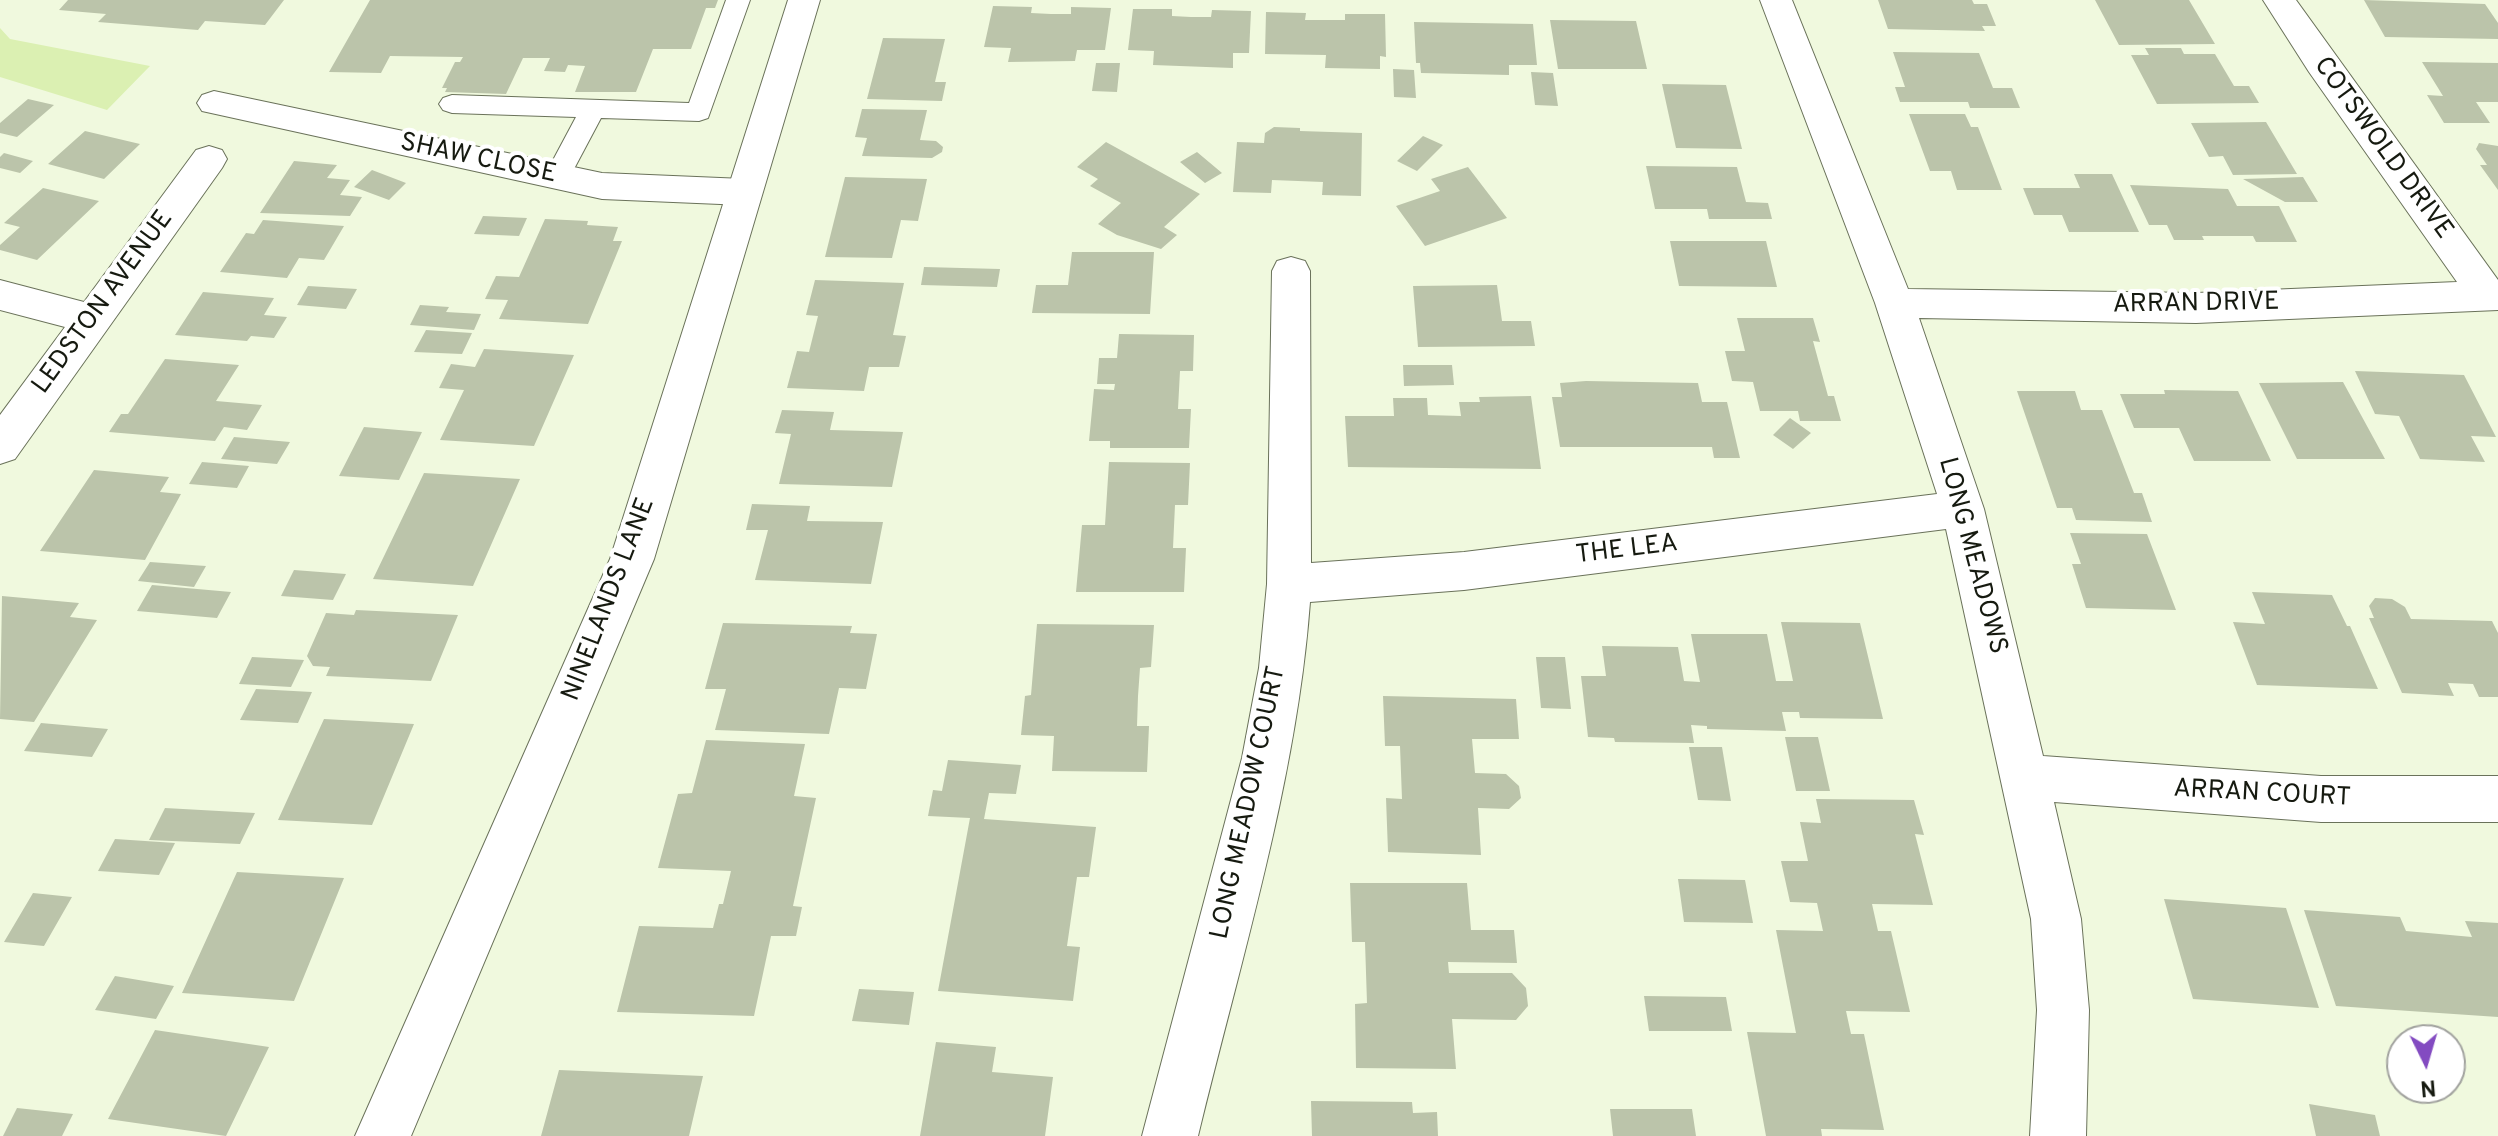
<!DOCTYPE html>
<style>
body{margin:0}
#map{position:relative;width:2498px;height:1136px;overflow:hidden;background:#f0f9de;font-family:Overpass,sans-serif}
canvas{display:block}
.north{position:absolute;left:2386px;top:1024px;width:80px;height:80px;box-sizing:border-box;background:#fff;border:2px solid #a2a39f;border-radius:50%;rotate:175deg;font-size:22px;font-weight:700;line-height:32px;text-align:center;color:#161a10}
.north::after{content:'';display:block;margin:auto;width:28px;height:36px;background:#834bc1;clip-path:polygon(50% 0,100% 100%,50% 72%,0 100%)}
</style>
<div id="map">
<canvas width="2498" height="1136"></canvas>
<div class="north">N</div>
</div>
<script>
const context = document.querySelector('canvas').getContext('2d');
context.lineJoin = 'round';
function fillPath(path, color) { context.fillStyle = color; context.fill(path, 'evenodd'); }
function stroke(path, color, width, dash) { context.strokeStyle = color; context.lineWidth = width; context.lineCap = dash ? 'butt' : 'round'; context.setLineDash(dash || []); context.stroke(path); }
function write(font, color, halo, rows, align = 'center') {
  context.font = font + ' Overpass,sans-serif'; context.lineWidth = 8; context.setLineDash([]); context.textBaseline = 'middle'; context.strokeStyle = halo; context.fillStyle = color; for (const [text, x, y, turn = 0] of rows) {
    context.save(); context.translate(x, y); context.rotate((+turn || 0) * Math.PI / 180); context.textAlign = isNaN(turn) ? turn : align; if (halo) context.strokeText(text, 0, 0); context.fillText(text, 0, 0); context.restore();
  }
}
const green = new Path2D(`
 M0 28 10 39 150 66 107 110 0 77Z`);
const building = new Path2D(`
 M68 0H284L265 25 205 21 198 30 98 22 106 14 59 10Z
 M370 0H718L715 8H706L691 49H653L636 92H575L585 66 568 65 565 72 544 71 550 58H523L506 94 445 92 447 88H442L455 62H460L463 57 390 56 381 73 329 72Z
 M1878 0H1972L1974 4H1987L1996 26H1982L1985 31 1888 29Z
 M2095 0H2189L2215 44 2119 45Z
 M2364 0 2485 4 2498 23V39L2385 37Z
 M993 6 1032 7 1031 13 1051 14H1071V7L1111 8 1105 50H1077L1075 61 1008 62 1011 48 984 47Z
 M1133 9H1172V16L1191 17H1211L1212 10 1251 11 1249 53H1233V68L1153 65 1154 51 1128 50Z
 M1266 12 1306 13 1305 20H1345V14H1385L1386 57 1380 56V69L1325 68 1326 55 1265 54Z
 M1550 20 1636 21 1647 69H1558Z
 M1414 22 1533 24 1537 65H1509V75L1421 73 1420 63H1416Z
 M883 38 945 39 935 82H946L942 101 867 99Z
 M2145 48H2181L2184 54H2215L2234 86H2249L2259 103 2157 104 2131 55H2149Z
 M1893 52 1979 53 1993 88H2012L2020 108H1970L1968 102H1900L1895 87H1905Z
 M2422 62 2498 63V102H2476L2490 123H2444L2427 95 2443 96Z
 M1096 63H1120L1117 92 1092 91Z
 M1393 69 1414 70 1416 98 1394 97Z
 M1531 72 1553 73 1558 106 1535 105Z
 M1662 84 1726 85 1742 149 1676 148Z
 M28 99 54 105 17 137 0 133V123Z
 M862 109 927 110 920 140 936 141 943 147 942 152 932 158 862 156 867 138 855 137Z
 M1909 114H1965L1971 127H1978L2002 190H1957L1951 171H1930Z
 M2266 122 2297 174 2233 175 2223 156 2209 157 2191 123Z
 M1274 127 1300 128V131L1362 133 1361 196 1322 195 1323 182 1298 181 1272 180 1271 193 1233 192 1237 142 1264 143 1265 133Z
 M85 131 140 144 104 179 48 164Z
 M1423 136 1443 145 1417 171 1397 161Z
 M1106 142 1200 194 1164 227 1177 235 1161 249 1117 235 1098 224 1121 203 1090 186 1098 179 1077 167Z
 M2479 143 2498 146V190L2480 165H2487L2476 149Z
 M1197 152 1222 173 1205 183 1180 162Z
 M4 153 33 161 20 173 0 168V157Z
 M294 161 337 165 327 178 350 180 340 195 362 197 350 216 260 213Z
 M1646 166 1737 167 1746 202 1768 203 1772 219H1709L1707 209H1655Z
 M1468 167 1507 218 1425 246 1396 206 1440 191 1431 179Z
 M372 170 406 183 389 200 354 187Z
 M2074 174H2112L2139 232H2069L2062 215H2034L2023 188H2080Z
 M845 177 927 179 918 221 901 220 892 258 825 257Z
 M2303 177 2318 202H2285L2243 179Z
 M2130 185 2228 189 2237 206H2279L2297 242H2256L2253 236H2202L2204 240H2174L2167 225H2149Z
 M43 188 99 201 37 260 0 250V245L20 227 4 223Z
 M483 216 527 218 519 236 474 234Z
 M545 219 588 221 587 225 618 227 613 241H622L588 324 499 319 508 300 485 299 496 276 519 277Z
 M263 220 344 226 324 260 299 258 287 278 220 272 246 233 254 234Z
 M1670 241H1766L1777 287 1679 286Z
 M1072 252H1154L1150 314 1032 313 1036 285H1068Z
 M924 267 1000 269 997 287 921 285Z
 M815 280 904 283 893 335 906 336 899 367H869L864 391 787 388 797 351 809 352 818 316 806 315Z
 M1497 285 1502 321H1531L1535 346 1418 347 1413 286Z
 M308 286 357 289 346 309 297 305Z
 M203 292 274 298 264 315 287 317 274 338 251 336 247 341 175 335Z
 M420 305 449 307 446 312 481 314 474 330 410 325Z
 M1737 318H1813L1820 342 1813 341 1828 396H1834L1841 421H1800L1798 411H1760L1753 382 1732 381 1725 351H1745Z
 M426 330 472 333 462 354 414 352Z
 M1119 334 1194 335 1193 371H1180L1178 409H1191L1189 448H1110V441H1089L1094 389 1114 390 1115 384H1097L1099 358H1117Z
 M484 349 574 355 534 446 440 440 464 390 439 388 451 364 475 367Z
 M165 359 239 365 216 401 262 405 247 430 224 427 215 441 109 432 121 414H128Z
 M1403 365H1452L1454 385 1404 386Z
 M2355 371 2464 375 2496 437 2471 436 2485 462 2420 459 2399 416 2375 414Z
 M1586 381 1698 383 1702 402H1727L1740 458H1714L1712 447H1560L1552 397H1562L1560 383Z
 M2343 382 2385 459H2297L2259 383Z
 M2164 390 2238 391 2271 461H2194L2179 428H2134L2120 394H2165Z
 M2017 391H2075L2081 410H2102L2134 493H2142L2152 522 2076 520 2072 508H2057Z
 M1531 396 1541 469 1348 467 1345 416H1394L1393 398H1427L1428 415 1461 416 1459 402H1480L1479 397Z
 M782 410 834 412 830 430 903 432 892 487 779 484 791 434 775 433Z
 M1790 418 1811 433 1793 449 1773 435Z
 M364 427 422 432 399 480 339 476Z
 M234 437 290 442 277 464 221 459Z
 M202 462 249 466 237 488 189 484Z
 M1109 462 1190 463 1188 505H1175L1174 526 1173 548H1186L1184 592H1076L1082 525H1105Z
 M94 470 169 477 160 492 181 494 145 560 40 551Z
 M424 473 520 479 473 586 373 579Z
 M752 504 810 506 807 521 883 522 871 584 755 580 768 530H746Z
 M2070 533 2147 534 2176 610 2086 608 2072 564H2081Z
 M150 562 206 566 194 587 138 581Z
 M294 570 346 574 333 600 281 596Z
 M152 585 231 592 217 618 137 611Z
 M2252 592 2332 595 2347 626H2350L2378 689 2257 685 2233 622 2265 624Z
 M2 596 79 603 70 617 97 620 34 722 0 719Z
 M2375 598 2392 599 2405 607 2411 619 2492 621 2498 633V697H2479L2473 684 2448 683 2454 696 2402 693 2369 618H2374L2369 606Z
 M356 610 458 615 431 681 326 676 330 667 313 666 307 656 326 613 354 615Z
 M1781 622 1860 623 1883 719 1800 718 1799 712H1782L1786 731 1707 729V726L1691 725 1694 743 1615 742 1614 738 1588 737 1581 676H1606L1602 646 1678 647 1684 681 1700 682 1691 634H1767L1776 681H1793Z
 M723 623 852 626 850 633 877 634 866 689 839 688 829 734 715 730 726 689H705Z
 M1037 624 1154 625 1151 667 1140 668 1138 696 1137 726H1149L1147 772 1052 771 1054 736 1021 735 1025 696 1031 695Z
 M252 657 304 660 291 687 239 684Z
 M1536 657H1565L1571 709 1541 708Z
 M256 689 312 692 298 723 240 720Z
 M1383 696 1516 699 1519 739H1472L1475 773 1506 774 1519 786 1521 798 1509 809 1478 808 1481 855 1388 852 1386 798 1402 799 1400 746H1385Z
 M324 719 414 724 372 825 278 820Z
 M41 723 108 729 92 757 24 751Z
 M1785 737H1818L1830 791H1796Z
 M706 740 805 744 794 796 816 798 793 906 802 907 796 936H771L754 1016 617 1012 639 926 713 928 719 904H723L731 871 658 868 678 794 692 793Z
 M1689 747H1722L1731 801 1698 800Z
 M948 760 1021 765 1016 794 989 793 984 819 1096 827 1089 877H1077L1067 946 1080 947 1073 1001 938 991 970 818 928 816 933 790 942 791Z
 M1816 799 1914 800 1924 835 1915 834 1933 905 1872 904 1878 931H1891L1910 1012 1846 1011 1851 1034H1864L1884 1130 1821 1129 1822 1136H1766L1747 1032 1796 1033 1776 930 1823 931 1817 903 1790 902 1781 861H1808L1800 822 1821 823Z
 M165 808 255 813 240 844 149 840Z
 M115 839 175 843 159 875 98 871Z
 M237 872 344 878 294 1001 182 993Z
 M1678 879 1745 880 1753 923 1684 922Z
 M1350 883H1467L1471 930H1514L1517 963 1448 962 1449 973H1512L1526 988 1528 1006 1516 1020 1452 1019 1456 1069 1356 1068 1355 1004 1367 1003 1365 942H1352Z
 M33 893 72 897 44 946 4 942Z
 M2164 899 2286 908 2319 1008 2193 999Z
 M2304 910 2400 917 2406 931 2472 937 2465 921 2498 923V1017L2336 1006Z
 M115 976 174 986 156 1019 95 1010Z
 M859 989 914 992 909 1025 852 1021Z
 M1644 996 1726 997 1732 1031H1649Z
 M155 1030 269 1047 226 1136 108 1119Z
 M936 1042 996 1047 992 1072 1053 1077 1045 1136H920Z
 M559 1070 703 1076 689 1136H541Z
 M1311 1101 1412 1102 1413 1113 1437 1112 1438 1136H1312Z
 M2309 1104 2375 1115 2380 1136H2316Z
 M17 1108 73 1114 62 1136H3Z
 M1610 1109H1692L1696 1136H1613Z`);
const service = new Path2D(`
 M726 0H750L708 118 699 121 601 118 566 184 557 186 548 184 544 177 576 117 452 113 443 110 439 104 443 98 452 95 689 103Z`);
const minor = new Path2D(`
 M1760 0H1792L1908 289 2196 293 2457 282 2309 72 2263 0H2296L2498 280V310L2196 323 1919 318 1984 509 2043 756 2321 776H2498V822H2321L2054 802 2081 919 2089 1010 2086 1136H2030L2037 1010 2031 919 1946 529 1464 590 1310 602C1297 780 1240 962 1198 1136H1142L1242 758 1259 668 1267 584 1272 271 1277 261 1291 257 1305 261 1310 271 1311 563 1464 552 1937 494 1875 303Z
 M214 91 602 173 744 179 757 183 762 192 757 201 744 205 602 199 202 111 197 103 202 95Z
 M209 146 222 150 227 159 222 168 15 459 0 464V415L65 327 0 310V280L84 302 196 150Z`);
const tertiary = new Path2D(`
 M788 0H820L654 559 411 1136H355L610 559Z`);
const streetNames = [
 ["COTSWOLD DRIVE",2382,149,54],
 ["SHAW CLOSE",478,160,12],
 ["LEDSTON AVENUE",104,303,-54],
 ["ARRAN DRIVE",2196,305,-1],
 ["THE LEA",1627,551,-7],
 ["LONG MEADOWS",1971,556,75],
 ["NINELANDS LANE",610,600,-69],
 ["ARRAN COURT",2262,795,3],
 ["LONG MEADOW COURT",1250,803,-78]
];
fillPath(green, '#dbf0b2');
fillPath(building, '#bbc4aa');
stroke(service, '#6a725a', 2);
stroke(minor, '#6a725a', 2);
stroke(tertiary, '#6a725a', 2);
fillPath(service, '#fff');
fillPath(minor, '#fff');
fillPath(tertiary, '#fff');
write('26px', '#161a10', '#fff', streetNames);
</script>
